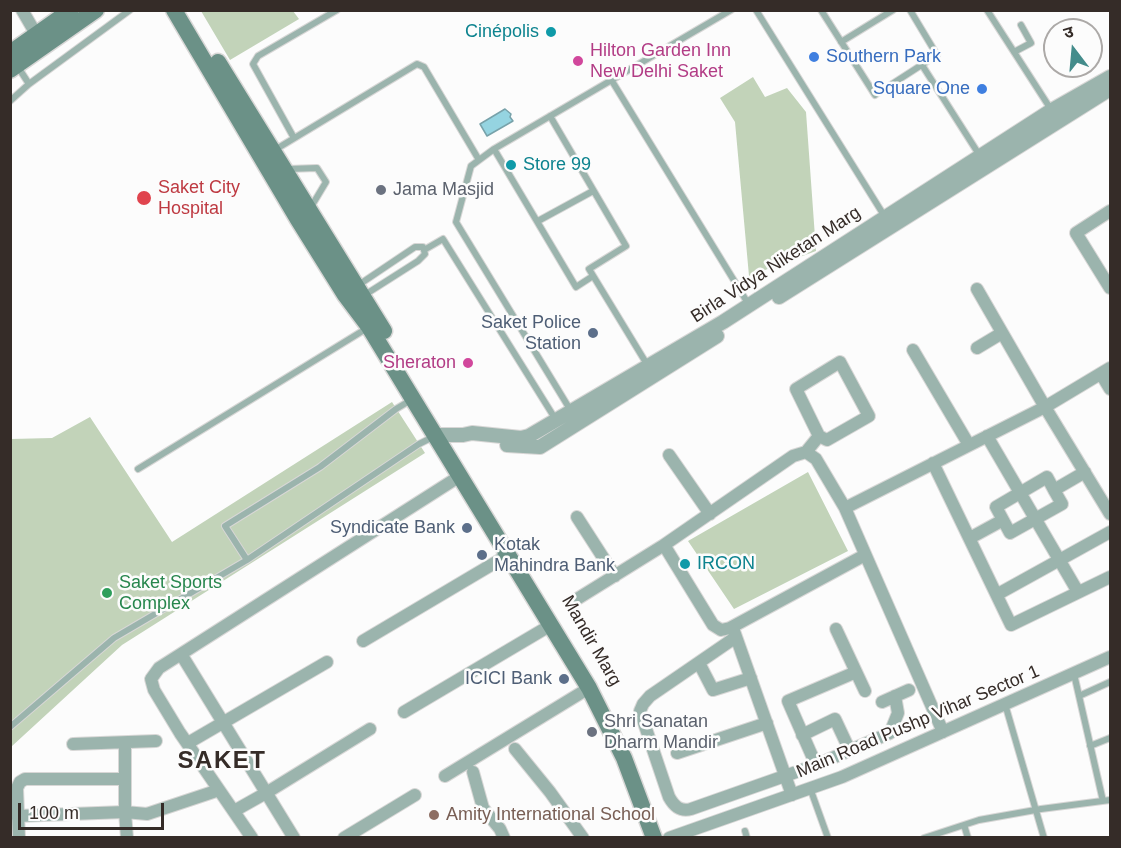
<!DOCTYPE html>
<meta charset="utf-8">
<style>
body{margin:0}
#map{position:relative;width:1121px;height:848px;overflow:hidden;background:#fcfcfc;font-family:Helvetica,"Noto Sans Devanagari",sans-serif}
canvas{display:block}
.frame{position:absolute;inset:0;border:12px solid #352c28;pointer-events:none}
.north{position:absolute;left:1043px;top:18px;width:60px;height:60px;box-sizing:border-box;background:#fcfcfc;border:2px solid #aca9a7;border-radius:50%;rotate:344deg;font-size:16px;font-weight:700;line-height:24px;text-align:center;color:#352c28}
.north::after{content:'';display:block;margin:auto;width:21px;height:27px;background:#448c8b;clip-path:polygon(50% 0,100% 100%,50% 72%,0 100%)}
.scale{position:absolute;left:18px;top:803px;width:146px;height:27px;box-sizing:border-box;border:3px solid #352c28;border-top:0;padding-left:8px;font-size:18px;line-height:21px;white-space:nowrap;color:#352c28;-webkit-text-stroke:4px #fcfcfc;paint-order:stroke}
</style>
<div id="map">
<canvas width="1121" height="848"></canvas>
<div class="frame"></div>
<div class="north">उ</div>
<div class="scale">100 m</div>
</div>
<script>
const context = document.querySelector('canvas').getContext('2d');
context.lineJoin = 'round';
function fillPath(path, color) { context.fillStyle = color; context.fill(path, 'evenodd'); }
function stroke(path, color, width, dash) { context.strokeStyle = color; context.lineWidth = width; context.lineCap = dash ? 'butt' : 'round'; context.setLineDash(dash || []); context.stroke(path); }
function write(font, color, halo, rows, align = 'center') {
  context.font = font + ' Helvetica,sans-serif'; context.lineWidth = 5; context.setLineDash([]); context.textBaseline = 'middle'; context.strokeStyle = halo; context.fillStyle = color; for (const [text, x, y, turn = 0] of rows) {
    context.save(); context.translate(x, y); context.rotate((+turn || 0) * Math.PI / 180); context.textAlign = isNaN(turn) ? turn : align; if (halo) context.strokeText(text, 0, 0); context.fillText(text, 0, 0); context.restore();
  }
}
const green = new Path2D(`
 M201 11H293L299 19 230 60Z
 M753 77 765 97 787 88 806 112 816 251 749 276 735 122 720 98Z
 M392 402 425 453 122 645 11 747V439L52 438 90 417 172 542Z
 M808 472 848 551 734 609 688 541Z`);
const water = new Path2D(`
 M505 109 511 114 510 117 513 121 487 136 480 124Z`);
const service = new Path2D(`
 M756 10 885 217
 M821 10 875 95 937 55 910 10
 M987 10 1052 111
 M841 42 893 10
 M1014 52 1031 43 1021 25
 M922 65 980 156
 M18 67 29 84
 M612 81 749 305
 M10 101 29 84 130 10
 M550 116 626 246 589 269 648 366
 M294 138 253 64 258 56 337 10
 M494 149 576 287 593 276
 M273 151 417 64 424 67 479 160
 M288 169 317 168 326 182 311 207
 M538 221 593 191
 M424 250 443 239 556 420
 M357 286 415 247H423L425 254 418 261 363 296
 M411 400 396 409 320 467 225 526 247 560 419 444 435 436
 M571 411 456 222 471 166 494 149 731 10
 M138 469 369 327
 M1074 674 1103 801
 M1079 696 1110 682
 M1005 704 1044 838
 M10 727 114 638 247 560
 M1090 746 1110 738
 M810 788 828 838
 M964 825 968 838
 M745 831 747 838
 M924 838 979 820 1041 809 1110 800`);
const minor = new Path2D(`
 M22 10 36 34
 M1110 211 1076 233 1110 288
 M977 289 1045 407 1110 514
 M977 348 1002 333
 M913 350 969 445
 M1101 374 1110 389
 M819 436 796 389 840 362 869 416 827 440 819 436 806 452 793 456 664 545 713 625 721 630 730 628 865 555
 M987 436 1078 592
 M806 452 816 459 845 508 943 732
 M669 455 710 514
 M933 463 1011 625 1110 577
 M845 508 1045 407 1110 368
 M577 517 615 576
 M1003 520 1010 533 1062 504 1054 490
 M970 538 1003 520 996 507 1047 477 1054 490 1085 472
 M998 594 1110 532
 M577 599 664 545
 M836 629 865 691
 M734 631 792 795
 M736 637 650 696 643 704 640 711 669 797C674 806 680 812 691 809L816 765 788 701 856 672
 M363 641 508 555
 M181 654 294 838
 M699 663 713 690 751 678
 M882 702 909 690
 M404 712 551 625
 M802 735 835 719 850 751
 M125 743V812L127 838
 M188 743 327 662
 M73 744 156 741
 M515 749 550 792 583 838
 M677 753 767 723
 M816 765 890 733 898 713 895 696
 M473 772 483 808 500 829 504 838
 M445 776 589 688
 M234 811 266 793 370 729
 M17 816 125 812 147 814 219 790
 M19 838 17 788 20 782 25 779H125
 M252 838 180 733 154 690 151 679 159 668 181 654 460 476
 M344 838 415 795
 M669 838 842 777 1110 657`);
const tertiary = new Path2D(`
 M779 297 1110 89
 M435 435H463L472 433 521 438 529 436 723 322 1052 110 1110 77
 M507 445 540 447 717 336`);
const secondary = new Path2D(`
 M174 10 297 218 345 295 369 327 589 688 624 758 654 838
 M10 53 71 10
 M218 62 384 331
 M10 70 96 10`);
const markers = [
 [551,32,6,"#0f9aa8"],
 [814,57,6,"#3f7fe0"],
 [578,61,6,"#d1479c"],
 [982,89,6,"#3f7fe0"],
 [511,165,6,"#0f9aa8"],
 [381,190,6,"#6b7280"],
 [144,198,8,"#e0444e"],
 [593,333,6,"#5c6f8a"],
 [468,363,6,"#d1479c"],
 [467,528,6,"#5c6f8a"],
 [482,555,6,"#5c6f8a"],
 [685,564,6,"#0f9aa8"],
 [107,593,6,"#2e9e5b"],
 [564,679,6,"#5c6f8a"],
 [592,732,6,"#6b7280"],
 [434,815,6,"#8d6e63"]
];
const cultureNames = [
 ["Cinépolis",539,32,"right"],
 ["Store 99",523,165],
 ["IRCON",697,564]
];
const hotelNames = [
 ["Hilton Garden Inn",590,51],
 ["New Delhi Saket",590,72],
 ["Sheraton",456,363,"right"]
];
const shopNames = [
 ["Southern Park",826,57],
 ["Square One",970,89,"right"]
];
const healthNames = [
 ["Saket City",158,188],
 ["Hospital",158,209]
];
const worshipNames = [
 ["Jama Masjid",393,190],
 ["Shri Sanatan",604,722],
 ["Dharm Mandir",604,743]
];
const streetNames = [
 ["Birla Vidya Niketan Marg",776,265,-33],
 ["Mandir Marg",591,641,60],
 ["Main Road Pushp Vihar Sector 1",918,722,-23]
];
const serviceNames = [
 ["Saket Police",581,323],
 ["Station",581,344],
 ["Syndicate Bank",455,528],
 ["Kotak",494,545,"left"],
 ["Mahindra Bank",494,566,"left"],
 ["ICICI Bank",552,679]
];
const leisureNames = [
 ["Saket Sports",119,583],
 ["Complex",119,604]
];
const educationNames = [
 ["Amity International School",446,815]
];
const districtNames = [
 ["SAKET",222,761]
];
fillPath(green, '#c2d3b9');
fillPath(water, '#95d4e1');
stroke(water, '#78a2aa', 1.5);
stroke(service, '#d8d7d6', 8);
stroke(minor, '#d8d7d6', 14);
stroke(tertiary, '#d8d7d6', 16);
stroke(secondary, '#d8d7d6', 19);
stroke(service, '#9bb4ad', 6);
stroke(minor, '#9bb4ad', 12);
stroke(tertiary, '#9bb4ad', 14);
stroke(secondary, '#6b9187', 16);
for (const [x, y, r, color] of markers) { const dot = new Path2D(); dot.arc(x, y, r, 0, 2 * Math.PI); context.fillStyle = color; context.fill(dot); stroke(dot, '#fcfcfc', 2); }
write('18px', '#0d838f', '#fcfcfc', cultureNames, 'left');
write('18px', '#b23c85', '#fcfcfc', hotelNames, 'left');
write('18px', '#366cbe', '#fcfcfc', shopNames, 'left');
write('18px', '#be3a42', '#fcfcfc', healthNames, 'left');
write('18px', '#5b616d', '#fcfcfc', worshipNames, 'left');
write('18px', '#352c28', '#fcfcfc', streetNames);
write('18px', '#4e5e75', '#fcfcfc', serviceNames, 'right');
write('18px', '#27864d', '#fcfcfc', leisureNames, 'left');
write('18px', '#785e54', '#fcfcfc', educationNames, 'left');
context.letterSpacing = '1.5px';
write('bold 24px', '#352c28', '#fcfcfc', districtNames);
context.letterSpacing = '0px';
</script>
